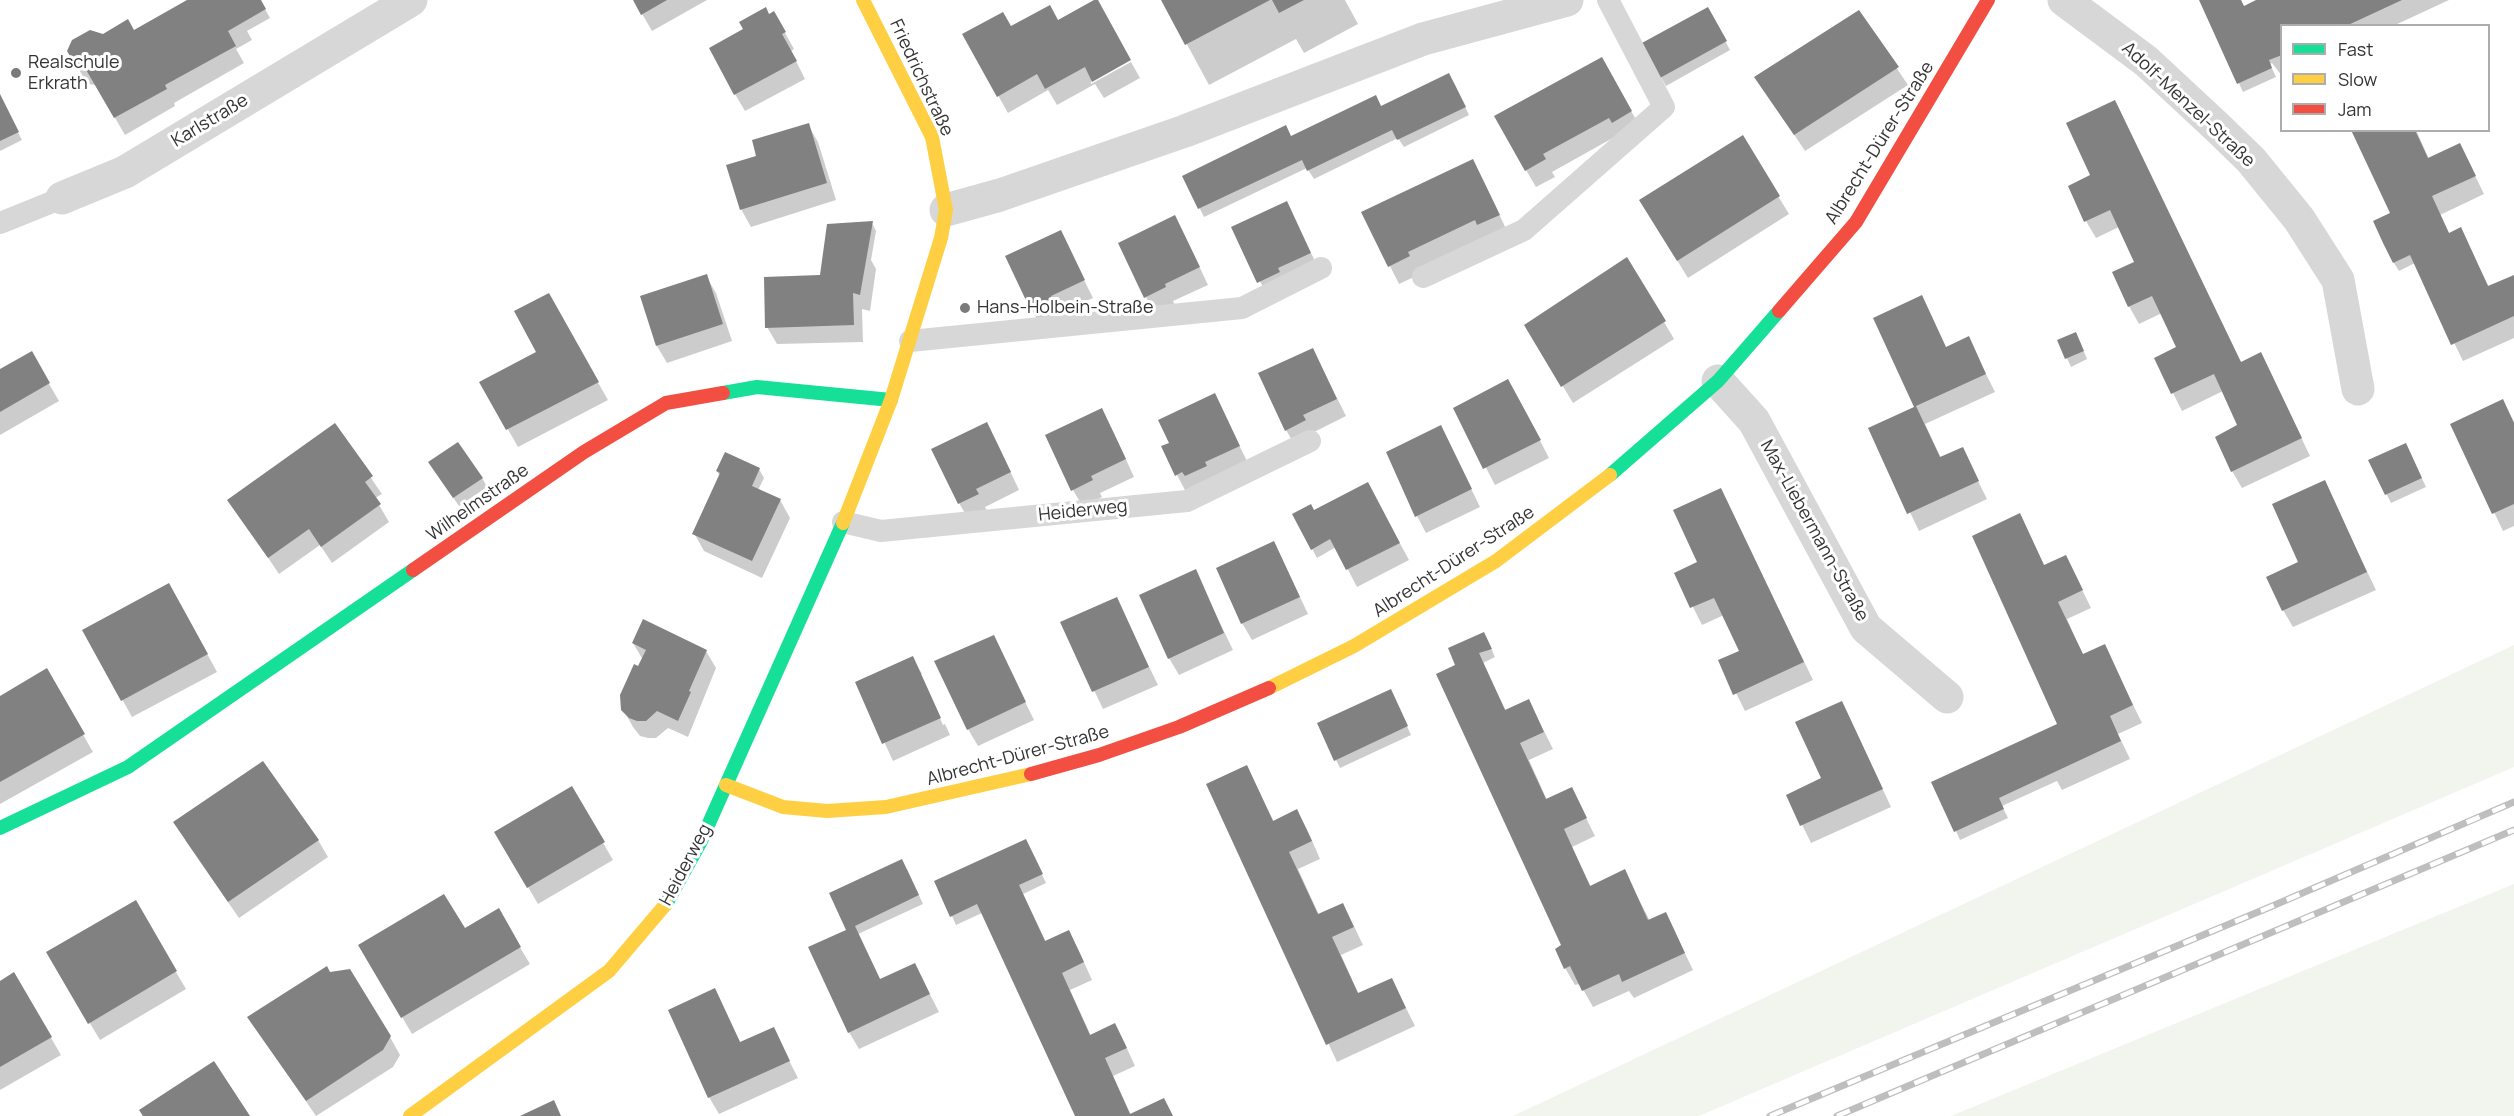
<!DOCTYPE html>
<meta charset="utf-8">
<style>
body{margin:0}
#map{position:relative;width:2514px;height:1116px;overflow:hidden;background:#fff;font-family:Manrope,sans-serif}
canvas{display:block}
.legend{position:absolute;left:2280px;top:24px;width:210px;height:108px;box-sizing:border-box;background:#fff;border:2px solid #adadad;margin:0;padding:8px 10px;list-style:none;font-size:18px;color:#333}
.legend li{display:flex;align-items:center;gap:12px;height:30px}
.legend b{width:30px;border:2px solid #adadad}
</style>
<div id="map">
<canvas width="2514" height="1116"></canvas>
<ul class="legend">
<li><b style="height:8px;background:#16e098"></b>Fast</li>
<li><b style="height:8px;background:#ffcf43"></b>Slow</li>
<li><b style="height:8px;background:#f24e42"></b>Jam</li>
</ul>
</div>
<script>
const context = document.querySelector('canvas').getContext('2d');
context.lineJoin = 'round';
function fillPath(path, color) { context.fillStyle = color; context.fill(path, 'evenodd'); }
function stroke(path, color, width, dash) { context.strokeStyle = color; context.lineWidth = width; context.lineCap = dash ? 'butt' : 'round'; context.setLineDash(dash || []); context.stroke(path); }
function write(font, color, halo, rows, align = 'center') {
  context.font = font + ' Manrope,sans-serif'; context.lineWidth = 6; context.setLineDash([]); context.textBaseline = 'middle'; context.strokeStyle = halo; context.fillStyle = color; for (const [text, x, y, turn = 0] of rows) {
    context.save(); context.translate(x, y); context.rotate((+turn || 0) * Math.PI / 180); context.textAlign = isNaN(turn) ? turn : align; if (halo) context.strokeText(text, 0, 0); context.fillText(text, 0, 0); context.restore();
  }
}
const green = new Path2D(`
 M2514 645V767L1699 1116H1513Z
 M2514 884V1116H1951Z`);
const shadow = new Path2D(`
 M190 0H260L270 18 247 31 252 40 236 49 244 63 174 103 175 106 125 135 96 85 87 84 77 66 103 35 134 32Z
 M634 0H707L652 31Z
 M1097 0 1091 84 1131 62 1140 78 1104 98 1095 84 1057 105 1048 90 1008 113 964 35 1058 21Z
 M1163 0H1345L1358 24 1304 53 1296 39 1209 85Z
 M2200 0H2241L2244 7 2260 0H2449L2393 26H2282V76L2272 63 2270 64 2276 77 2243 92Z
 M1708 9 1730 50 1666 86 1642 44Z
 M1859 12 1908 85 1805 151 1756 77Z
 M774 13 794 49 791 51 805 79 745 111 735 94 769 16Z
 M1612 76 1641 129 1620 134 1552 172 1555 177 1536 187 1526 170Z
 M1454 83 1469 115 1404 147 1398 138 1314 179 1307 168 1204 217 1184 177Z
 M0 98 22 140 0 151Z
 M808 125 818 142 836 200 751 227 741 209 758 157Z
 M2353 130H2416L2429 159 2460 145 2484 194 2440 215 2449 234 2460 229 2489 287 2514 276V338L2463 361 2415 263 2399 271 2394 263 2375 222 2391 214Z
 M1742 137 1789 214 1688 278 1651 218Z
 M2092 176 2242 363 2261 354 2310 456 2242 488 2232 471 2239 426 2223 391 2182 411 2156 359 2178 348 2162 313 2139 324 2129 306 2136 263 2119 227 2096 238 2086 221Z
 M1482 178 1508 233 1399 284 1363 212Z
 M1286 203 1320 271 1269 299 1233 228Z
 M872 223 876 231 871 260 876 269 870 311 862 309 863 342 777 344 767 327 821 277Z
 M1060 232 1093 298 1059 313 1062 319 1042 328 1032 310Z
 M1184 234 1208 285 1173 301 1175 305 1156 314 1146 297Z
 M706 276 716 293 732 341 667 363 657 346Z
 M548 295 608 400 518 447 481 382 538 352Z
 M1875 319 1947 348 1968 338 1995 392 1925 424 1941 458 1962 449 1987 499 1919 531 1870 429 1916 408Z
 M1664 322 1674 339 1573 403 1526 325Z
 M2059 341 2080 342 2087 359 2071 367Z
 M1313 350 1346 416 1312 433 1296 447 1286 430Z
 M31 353 59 401 0 435V371Z
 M1214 395 1248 463 1186 492 1177 475Z
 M1518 398 1549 458 1495 485 1455 409Z
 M2503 401 2514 422V526L2503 531 2452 424Z
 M334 425 382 494 375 498 389 522 332 563 320 545 279 574 229 500Z
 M1111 427 1134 477 1100 493 1102 497 1083 507 1073 490Z
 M1441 427 1480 507 1426 533 1417 516Z
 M996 441 1019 490 985 507 987 511 969 520 959 503Z
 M2410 453 2426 487 2391 503 2370 461Z
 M759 469 764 478 758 490 780 500 790 518 762 578 704 551 694 533 720 477 717 471Z
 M435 471 482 478 487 487 459 506Z
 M2324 482 2376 590 2293 627 2283 610 2300 563Z
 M1721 490 1813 680 1745 711 1720 661 1741 652 1724 615 1702 625 1676 573 1699 563Z
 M1377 501 1409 560 1357 587 1336 547 1317 558 1294 515Z
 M2020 515 2045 567 2066 557 2091 608 2067 619 2083 656 2104 646 2142 723 2118 734 2130 759 2062 790 2057 781 2002 806 2008 818 1960 840 1956 831 2058 725Z
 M1274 542 1308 614 1252 640 1242 623Z
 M1195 571 1233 650 1179 675 1169 658Z
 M1116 599 1158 685 1103 709 1062 623Z
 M179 602 217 672 132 717 84 631Z
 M993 637 1034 720 978 746 968 729Z
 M1488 642 1495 657 1483 663 1506 711 1529 701 1553 749 1529 760 1547 800 1571 788 1595 836 1572 847 1591 887 1624 871 1650 921 1666 914 1693 970 1634 998 1629 991 1593 1007 1580 984 1575 985 1565 968 1563 946 1458 666Z
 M633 643 706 651 716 668 688 737 668 728 656 738H648L640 736 633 727 623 709 643 660Z
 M913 658 922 674H920L943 725 945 724 950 735 893 761 857 683Z
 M46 670 93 752 0 804V697Z
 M1395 700 1411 735 1340 768 1336 760Z
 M1851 721 1891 807 1811 843 1788 796 1823 779Z
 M1247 767 1274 822 1297 811 1307 829 1320 859 1298 869 1319 915 1342 905 1352 922 1363 945 1341 955 1359 995 1392 980 1415 1026 1337 1062 1208 785Z
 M571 788 613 860 538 904 496 833Z
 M185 840H318L328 857 239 918Z
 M1030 849 1046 883 1023 894 1046 942 1068 932 1078 949 1092 980 1070 990 1091 1036 1124 1042 1135 1066 1113 1076 1131 1115 1164 1100 1173 1116H1076L982 913 956 925 952 916 936 882Z
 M907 869 923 904 858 934 881 981 915 965 939 1012 859 1049 849 1032 848 930Z
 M135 903 186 989 100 1040 48 953Z
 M498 911 530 964 412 1034 360 945 465 930Z
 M14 974 61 1055 0 1090V982Z
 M715 990 741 1044 773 1029 798 1078 719 1114 709 1097Z
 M249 1018 390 1037 400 1055 393 1067 316 1116Z`);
const building = new Path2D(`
 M187 0H261L266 9 228 31 236 46 165 85 167 89 114 118 85 68 76 66 67 51 72 40 90 30 103 34 128 19 134 30Z
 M633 0H667L641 15Z
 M1094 0H1098L1131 60 1092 82 1085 67 1045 89 1037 74 997 97 962 34 1003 12 1011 26 1050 5 1058 20Z
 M1161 0H1270L1185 45Z
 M1272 0H1304L1279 13Z
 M2199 0H2241L2244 6 2256 0H2402L2346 26H2282V55L2269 60 2272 68 2237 84Z
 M766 7 769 14 774 11 786 32 782 34 797 61 734 95 709 48 743 29 739 22Z
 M1708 7 1727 41 1660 78 1640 44Z
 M1859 10 1899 67 1794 135 1754 77Z
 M1602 57 1632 111 1612 123 1609 118 1543 154 1546 159 1525 171 1494 116Z
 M1449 73 1466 107 1397 140 1392 130 1307 171 1302 160 1198 209 1182 176 1286 125 1291 136 1376 95 1381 106Z
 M0 94 19 132 0 141Z
 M2115 100 2241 362 2261 352 2302 438 2231 472 2215 437 2237 425 2214 374 2171 394 2154 358 2176 347 2152 296 2128 307 2112 272 2134 262 2110 210 2084 222 2068 186 2090 175 2066 123Z
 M809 123 827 183 740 210 726 165 756 156 752 140Z
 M2351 130H2415L2428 158 2460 143 2476 176 2432 196 2449 233 2461 227 2488 286 2514 275V316L2451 345 2410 255 2393 263 2383 243 2373 221 2390 213Z
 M1743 135 1780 196 1677 261 1639 200Z
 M1473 159 1500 215 1477 225 1475 220 1408 252 1410 256 1388 267 1361 212Z
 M1287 201 1311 253 1278 268 1280 272 1257 283 1231 227Z
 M1175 215 1200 267 1165 284 1166 287 1144 298 1118 243Z
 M873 221 860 295 853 293 854 325 765 328 764 277 820 275 827 224Z
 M1061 230 1085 280 1051 296 1053 301 1031 311 1005 256Z
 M1627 257 1666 321 1561 387 1524 325Z
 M707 274 723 324 656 346 640 296Z
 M549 293 599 382 506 430 479 382 536 352 514 311Z
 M1922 295 1946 347 1969 336 1986 374 1916 406 1940 457 1963 447 1979 481 1907 514 1868 428 1914 407 1873 318Z
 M2076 332 2084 351 2065 359 2057 340Z
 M1313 348 1337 399 1303 415 1306 420 1285 431 1258 373Z
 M32 351 50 383 0 412V369Z
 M1508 379 1541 440 1483 469 1453 408Z
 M1215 393 1240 446 1205 462 1207 466 1185 476 1182 472 1175 476 1161 446 1169 443 1158 420Z
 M2503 399 2514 423V504L2492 514 2450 424Z
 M1102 408 1126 459 1091 476 1093 480 1071 491 1045 435Z
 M987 422 1011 472 976 489 979 494 958 504 931 449Z
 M335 423 373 476 365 482 381 504 321 547 309 529 268 558 227 500Z
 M1441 425 1472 489 1415 517 1386 452Z
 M458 442 483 478 453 498 428 462Z
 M2406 443 2422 478 2385 495 2368 460Z
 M725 452 760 468 752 486 781 499 752 561 692 534 720 473 716 471Z
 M2325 480 2367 572 2282 611 2266 577 2298 562 2272 504Z
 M1368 482 1400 543 1346 570 1330 539 1311 550 1292 514 1311 504 1314 510Z
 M1721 488 1804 662 1733 695 1718 660 1739 651 1714 598 1690 608 1674 573 1697 562 1673 510Z
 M2020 513 2044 565 2066 555 2083 590 2058 602 2083 654 2105 644 2133 705 2110 716 2121 741 1999 798 2004 809 1954 832 1931 782 2057 724 1972 536Z
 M1274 541 1300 597 1241 624 1216 568Z
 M1196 569 1224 633 1168 659 1139 595Z
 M169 583 208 654 121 701 82 630Z
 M1117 597 1149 667 1092 692 1060 622Z
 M643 619 707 650 689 691 691 692 678 721 657 711 646 721H637L629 718 621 710 620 695 634 664 638 666 646 650 632 643Z
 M1484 632 1492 649 1479 653 1505 710 1529 699 1544 732 1520 743 1546 799 1572 787 1587 818 1564 829 1590 886 1625 869 1648 920 1666 912 1685 953 1622 982 1619 974 1582 991 1570 966 1564 969 1555 949 1561 945 1436 674 1455 665 1448 648Z
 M994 635 1026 702 967 730 934 661Z
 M913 656 941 718 882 744 855 682Z
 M47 668 85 734 0 782V696Z
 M1391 689 1408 726 1334 761 1317 723Z
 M1842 701 1883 789 1800 826 1786 795 1821 778 1795 722Z
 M263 761 319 840 228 902 173 822Z
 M1247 765 1273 821 1297 809 1312 841 1289 852 1318 914 1343 903 1354 927 1332 937 1358 993 1392 978 1406 1008 1326 1045 1206 784Z
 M572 786 605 842 527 888 494 832Z
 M1026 839 1043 874 1019 885 1045 941 1069 930 1084 962 1062 973 1090 1035 1115 1023 1127 1048 1105 1058 1130 1114 1164 1098 1173 1116H1075L977 904 950 917 934 881Z
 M902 859 919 895 855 926 880 979 915 963 930 994 848 1033 808 947 846 930 829 893Z
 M444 894 465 928 499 908 521 947 401 1018 358 945Z
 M136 900 177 971 88 1024 46 952Z
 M327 966 330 972 350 969 391 1036 383 1050 306 1101 247 1017Z
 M14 972 52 1037 0 1067V981Z
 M715 988 740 1042 774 1027 790 1061 708 1098 668 1010Z
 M214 1061 250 1116H143L139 1110Z
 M554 1100 561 1116H520Z`);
const lane = new Path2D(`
 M0 223 62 198
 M1423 277 1524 230 1664 107 1608 0
 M910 341 1242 308 1321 268
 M843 522 881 531 1187 501 1310 441`);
const street = new Path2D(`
 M2064 0 2146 61 2217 127 2251 160 2299 219 2338 280 2358 389
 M62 198 125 172 411 0
 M946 210 1000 195 1185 131 1423 39 1567 0
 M1718 381 1754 421 1866 628 1947 697`);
const fast = new Path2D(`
 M723 393 757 387 891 400
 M1610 475 1718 381 1779 311
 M0 828 128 767 413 570
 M666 904 701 841 843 523`);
const slow = new Path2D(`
 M843 523 891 400 941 238 946 210 932 137 863 0
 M1269 688 1354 646 1496 561 1610 475
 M726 785 783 807 827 811 886 807 1031 774
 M410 1116 609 971 666 904`);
const jam = new Path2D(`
 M1779 311 1856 222 1988 0
 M413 570 584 452 666 403 723 393
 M1031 774 1099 755 1179 727 1269 688`);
const rail = new Path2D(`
 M1770 1116 2270 907 2514 802
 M1837 1116 2514 830`);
const markers = [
 [16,73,6,"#7a7a7a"],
 [965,308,6,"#7a7a7a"]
];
const poiNames = [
 ["Realschule",28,63],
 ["Erkrath",28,84],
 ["Hans-Holbein-Straße",977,308]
];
const streetNames = [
 ["Friedrichstraße",921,78,65],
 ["Adolf-Menzel-Straße",2188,105,43],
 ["Karlstraße",210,121,-31],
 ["Albrecht-Dürer-Straße",1880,143,-58],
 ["Wilhelmstraße",478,503,-35],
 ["Heiderweg",1083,511,-6],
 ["Max-Liebermann-Straße",1814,531,61],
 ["Albrecht-Dürer-Straße",1454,562,-33],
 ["Albrecht-Dürer-Straße",1018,756,-15],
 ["Heiderweg",686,865,-62]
];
fillPath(green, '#f1f5ed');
fillPath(shadow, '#0003');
fillPath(building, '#818181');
stroke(lane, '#d7d7d7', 22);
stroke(street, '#d7d7d7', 33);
stroke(fast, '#16e098', 14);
stroke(slow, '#ffcf43', 14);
stroke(jam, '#f24e42', 14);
stroke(rail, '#bebebe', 7);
stroke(rail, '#fff', 4.5, [14]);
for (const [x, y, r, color] of markers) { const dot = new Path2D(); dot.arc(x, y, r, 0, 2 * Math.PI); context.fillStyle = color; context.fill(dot); stroke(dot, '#fff', 2); }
write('18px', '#333', '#fff', poiNames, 'left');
write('18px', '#333', '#fff', streetNames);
</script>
